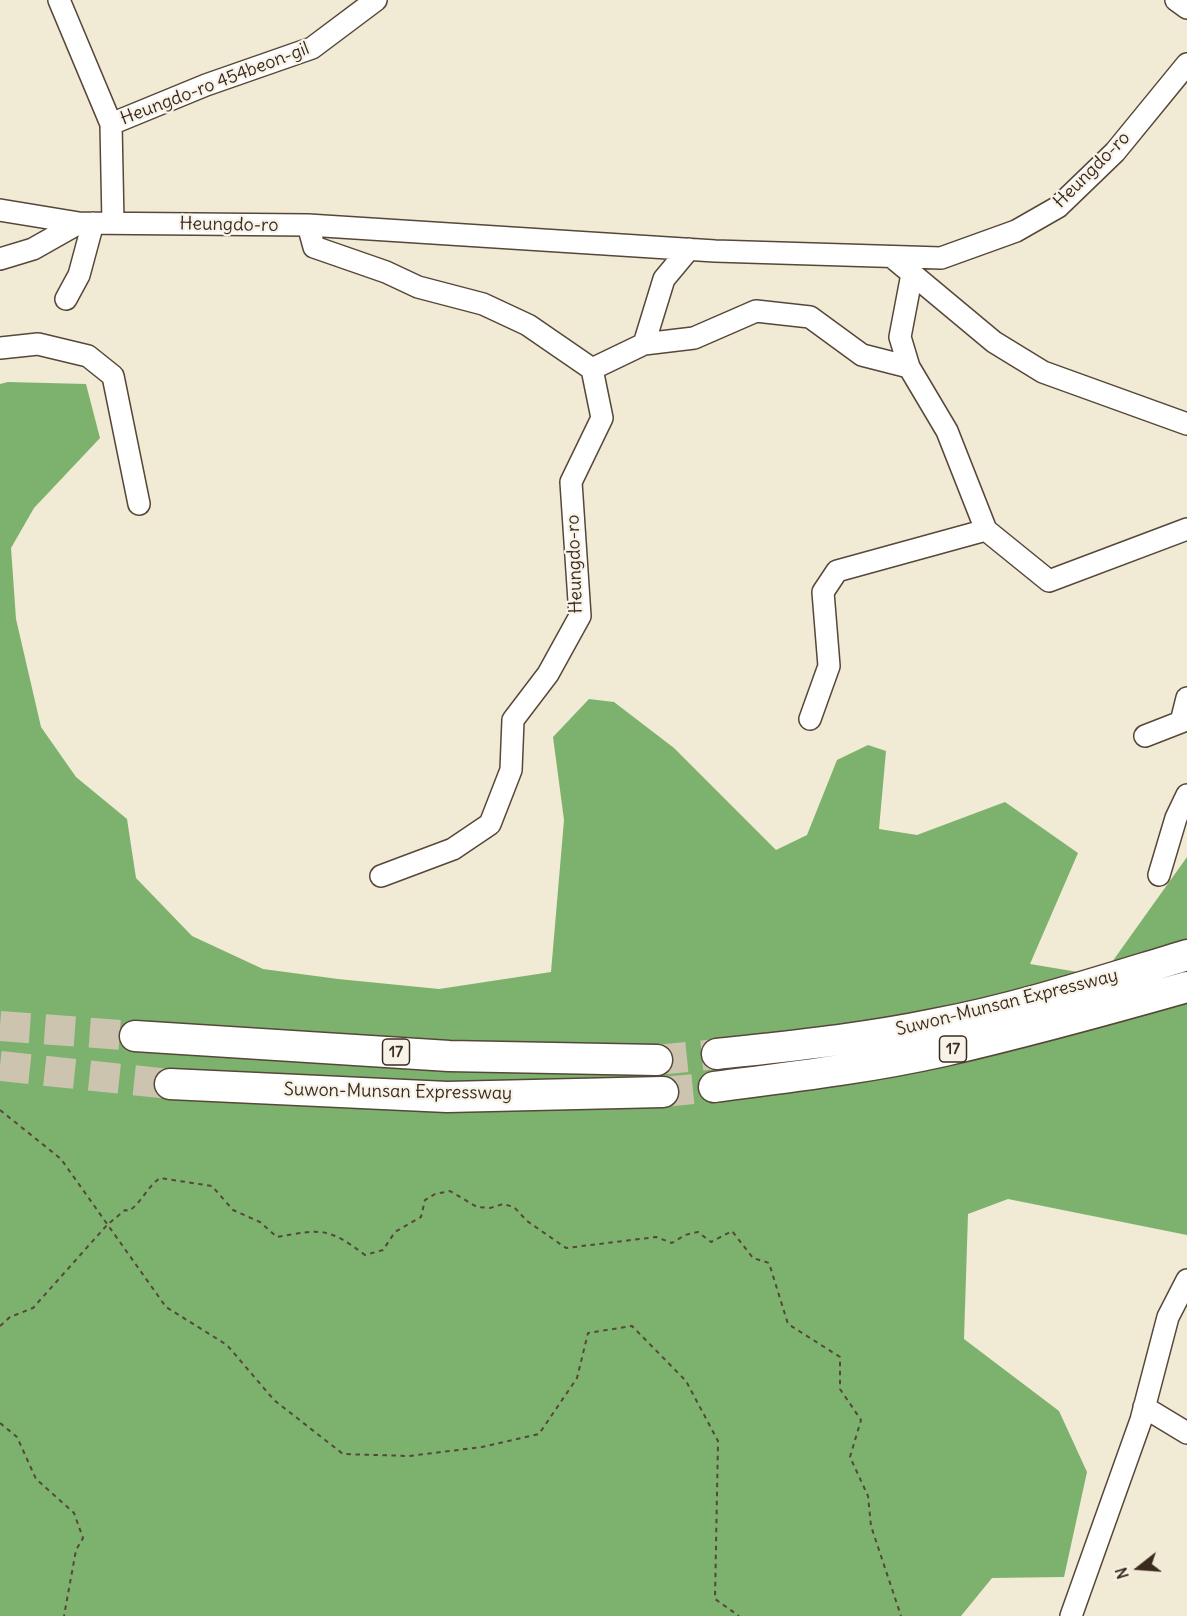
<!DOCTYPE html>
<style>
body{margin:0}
#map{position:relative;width:1187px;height:1616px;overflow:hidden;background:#f1ead4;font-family:Delius,sans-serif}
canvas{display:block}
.north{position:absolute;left:1109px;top:1538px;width:60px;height:60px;-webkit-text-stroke:4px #f7f3e8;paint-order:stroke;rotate:253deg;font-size:16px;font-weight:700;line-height:24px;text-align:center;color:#3b2a1e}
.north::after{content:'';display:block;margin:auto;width:21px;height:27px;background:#3b2a1e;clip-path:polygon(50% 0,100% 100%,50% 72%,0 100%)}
</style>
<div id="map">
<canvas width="1187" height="1616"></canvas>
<div class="north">N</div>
</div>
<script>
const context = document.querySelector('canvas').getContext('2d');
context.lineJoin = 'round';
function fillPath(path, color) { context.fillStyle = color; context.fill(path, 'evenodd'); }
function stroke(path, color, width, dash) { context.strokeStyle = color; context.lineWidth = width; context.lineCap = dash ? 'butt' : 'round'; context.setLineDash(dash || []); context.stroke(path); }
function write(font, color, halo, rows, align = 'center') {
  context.font = font + ' Delius,sans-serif'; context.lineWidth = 4.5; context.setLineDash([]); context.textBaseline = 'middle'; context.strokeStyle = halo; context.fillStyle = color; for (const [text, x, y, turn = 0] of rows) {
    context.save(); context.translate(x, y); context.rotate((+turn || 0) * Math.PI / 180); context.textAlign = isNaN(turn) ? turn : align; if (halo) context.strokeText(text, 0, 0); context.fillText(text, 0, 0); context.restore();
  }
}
const forest = new Path2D(`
 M8 382 86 384 100 438 34 508 11 548 16 619 41 727 76 777 127 819 136 878 192 936 263 969 338 979 439 989 551 972 564 820 553 737 589 699 614 702 674 748 776 850 807 835 837 760 868 745 886 751 879 829 917 835 1005 802 1078 853 1030 964 1102 976 1187 857V1235L1008 1199 968 1214 964 1339 1059 1411 1087 1472 1064 1577 992 1578 961 1616H0V384Z`);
const highwayTunnel = new Path2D(`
 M0 1026 135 1036
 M657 1060 717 1054
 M0 1066 170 1084
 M663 1092 714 1087`);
const path = new Path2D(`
 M0 1110 61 1159 166 1307 227 1345 274 1400 343 1454 409 1456 482 1447 539 1434 577 1378 588 1333 632 1326 686 1381 718 1441 715 1599 739 1616
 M0 1326 10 1317 33 1308 107 1225 125 1210 129 1211C142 1202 147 1187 160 1178L212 1186 233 1210 260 1222 277 1237C321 1229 328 1227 365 1255L383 1250 395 1232 421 1217 425 1200 435 1194 450 1191 477 1207 490 1208 503 1204 514 1207 527 1221 566 1248 656 1237 672 1243 685 1235 698 1232 711 1242 732 1231 753 1258 769 1263 788 1324 840 1357V1389L861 1420 850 1457 868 1496 871 1526 901 1616
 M0 1423 17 1437 36 1479 74 1513 83 1538 76 1550 64 1616`);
const minor = new Path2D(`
 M59 0 111 124 113 223
 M1176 0 1187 8
 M111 124 206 85 312 48 376 0
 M0 210 79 223 308 225 715 251 941 258 1016 231 1058 207 1115 152 1187 64
 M308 225 314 247 386 272 418 287 483 304 528 325 592 369
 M892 257 994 342 1043 372 1187 424
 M0 259 33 249 79 223
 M66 299 79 275 93 223
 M644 344 664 279 689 249
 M0 348 38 344 88 356 113 376 139 504
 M909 367 900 337 912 274
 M810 719 829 666 823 592 837 571 986 530
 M1145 736 1181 722 1187 698
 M1159 875 1176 818 1187 795
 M381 876 453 849 490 824 511 770 513 720 548 674 580 616 571 482 602 418 592 369 644 344 694 338 756 311 810 317 862 355 909 367 947 431 986 530 1049 581 1187 529
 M1144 1407 1187 1433
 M1071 1616 1141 1420 1168 1317 1187 1280`);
const highway = new Path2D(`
 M135 1036 449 1056 657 1060
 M717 1054C790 1046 863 1039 935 1024 1020 1008 1104 980 1187 955
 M170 1084 447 1097 663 1092
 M714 1087C791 1077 868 1068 944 1051 1026 1032 1106 1010 1187 987`);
const shields = [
 [953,1049,27],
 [396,1052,27]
];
const shieldNames = [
 ["17",953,1049],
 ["17",396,1052]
];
const streetNames = [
 ["Heungdo-ro 454beon-gil",215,84,-21],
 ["Heungdo-ro",1092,170,-45],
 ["Heungdo-ro",229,225,1],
 ["Heungdo-ro",575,564,-92],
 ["Suwon-Munsan Expressway",1007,1003,-14],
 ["Suwon-Munsan Expressway",398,1092,1]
];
fillPath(forest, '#7cb26e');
stroke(highwayTunnel, '#cdc4b0', 30, [30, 15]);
stroke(minor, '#564739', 24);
stroke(highway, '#564739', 33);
stroke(path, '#564739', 2, [4.5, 4.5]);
stroke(minor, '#fff', 21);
stroke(highway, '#fff', 30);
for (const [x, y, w] of shields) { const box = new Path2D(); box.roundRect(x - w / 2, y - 13, w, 26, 4.5); context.fillStyle = '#f7f3e8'; context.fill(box); stroke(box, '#3b2a1e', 1.5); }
write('bold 16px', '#3b2a1e', null, shieldNames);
write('18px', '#3b2a1e', '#f7f3e8', streetNames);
</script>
